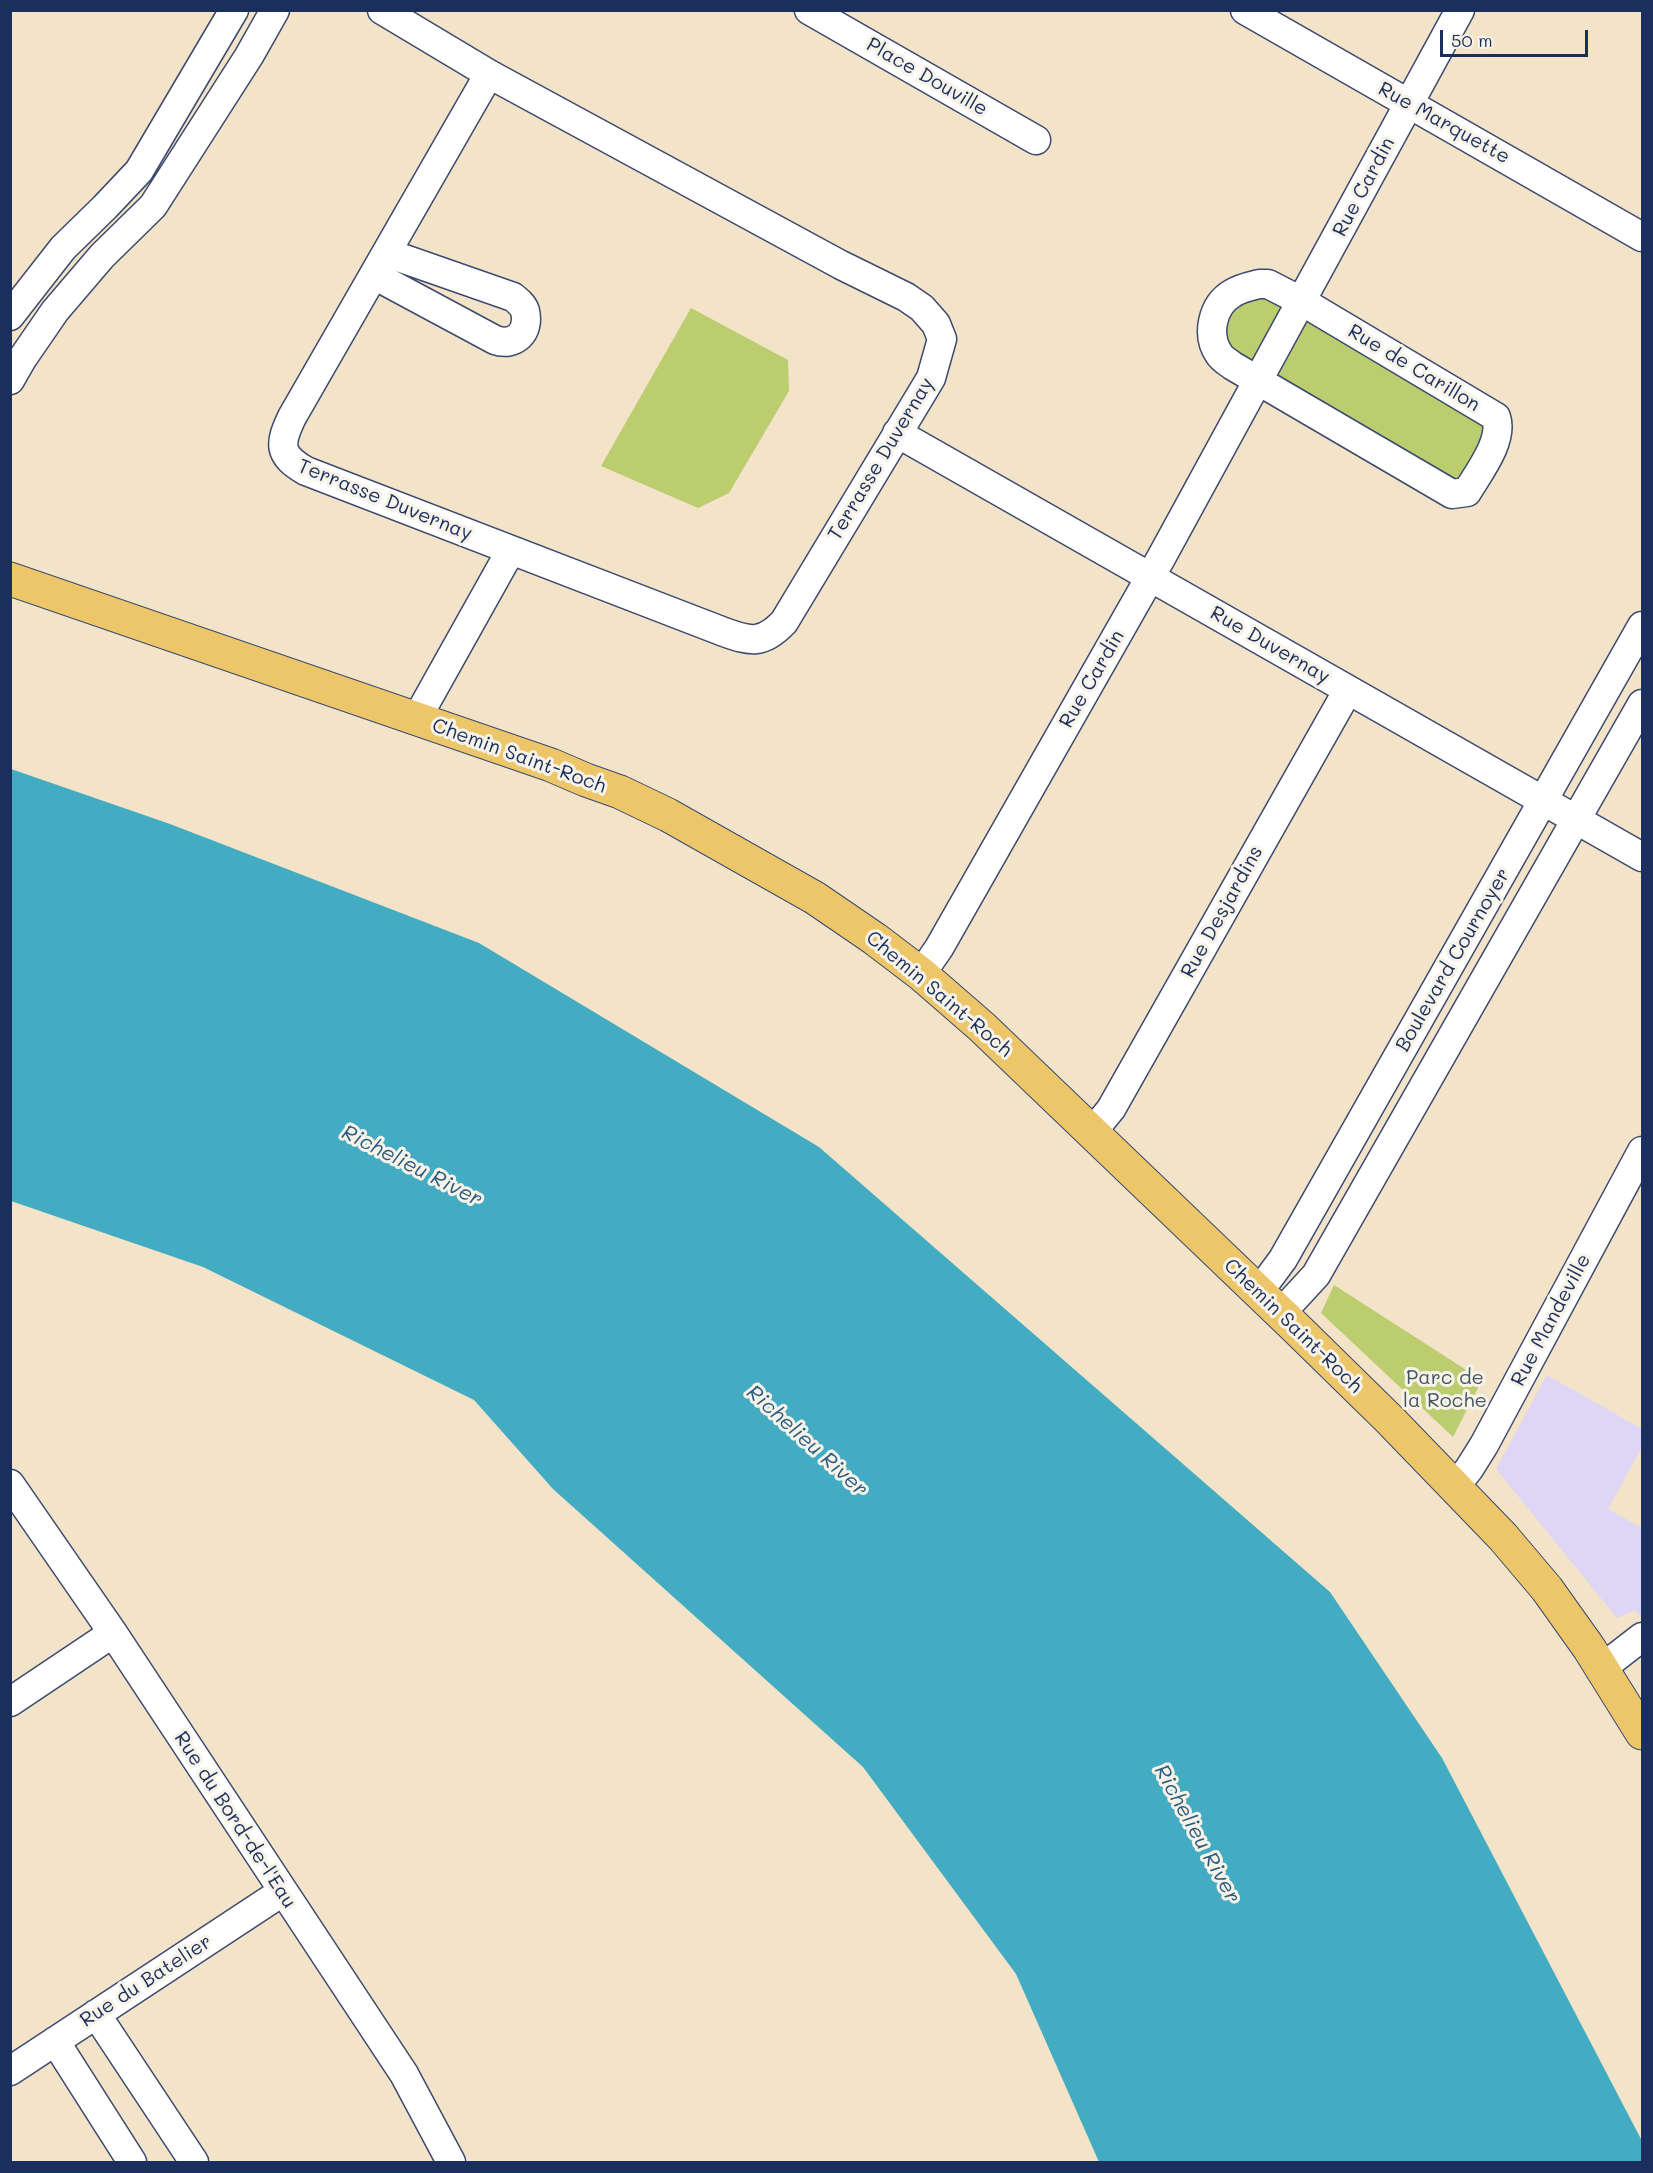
<!DOCTYPE html>
<style>
body{margin:0}
#map{position:relative;width:1653px;height:2173px;overflow:hidden;background:#f2e3c9;font-family:Mali,sans-serif}
canvas{display:block}
.frame{position:absolute;inset:0;border:12px solid #1b2f5e;pointer-events:none}
.scale{position:absolute;left:1440px;top:30px;width:148px;height:27px;box-sizing:border-box;border:3px solid #1b2f5e;border-top:0;padding-left:8px;font-size:18px;line-height:21px;white-space:nowrap;color:#1b2f5e;-webkit-text-stroke:4px #f7f3e8;paint-order:stroke}
</style>
<div id="map">
<canvas width="1653" height="2173"></canvas>
<div class="frame"></div>
<div class="scale">50 m</div>
</div>
<script>
const context = document.querySelector('canvas').getContext('2d');
context.lineJoin = 'round';
function fillPath(path, color) { context.fillStyle = color; context.fill(path, 'evenodd'); }
function stroke(path, color, width, dash) { context.strokeStyle = color; context.lineWidth = width; context.lineCap = dash ? 'butt' : 'round'; context.setLineDash(dash || []); context.stroke(path); }
function write(font, color, halo, rows, align = 'center') {
  context.font = font + ' Mali,sans-serif'; context.lineWidth = 6; context.setLineDash([]); context.textBaseline = 'middle'; context.strokeStyle = halo; context.fillStyle = color; for (const [text, x, y, turn = 0] of rows) {
    context.save(); context.translate(x, y); context.rotate((+turn || 0) * Math.PI / 180); context.textAlign = isNaN(turn) ? turn : align; if (halo) context.strokeText(text, 0, 0); context.fillText(text, 0, 0); context.restore();
  }
}
const built = new Path2D(`
 M1547 1375 1642 1429V1447L1608 1509 1642 1528V1618L1635 1610 1617 1618 1496 1469Z`);
const green = new Path2D(`
 M1259 285 1491 419 1467 492 1225 367 1218 308Z
 M691 308 788 360 789 391 729 493 698 508 601 466Z
 M1334 1285 1482 1380 1453 1437 1321 1313Z`);
const water = new Path2D(`
 M11 769 170 824 479 943 819 1147 1330 1592 1442 1758 1642 2141V2162H1099L1016 1974 863 1767 553 1489 474 1400 203 1267 11 1201Z`);
const minor = new Path2D(`
 M382 10 489 74 841 265 906 297 922 308 936 324 942 339 931 378 784 622C763 644 751 642 724 632L306 471C278 455 279 444 292 417L489 74
 M809 10 1036 140
 M1245 10 1642 237
 M374 275 495 340C515 347 530 332 525 311 523 305 518 301 513 297L387 253
 M1259 284H1268L1303 302 1496 417C1504 440 1479 472 1467 492L1452 494 1233 366C1229 363 1222 359 1219 354 1206 335 1212 305 1233 293 1241 288 1251 286 1259 284Z
 M10 316 63 248 105 207 139 171 234 10
 M10 380 22 359 55 311 102 256 153 206 249 56 275 10
 M897 433 1642 857
 M417 718 511 550
 M921 974 939 948 1161 558 1460 10
 M1093 1131 1111 1109 1348 690
 M1257 1290 1269 1278 1283 1259 1642 626
 M1281 1313 1316 1275 1642 704
 M10 1484 113 1633 404 2074 451 2162
 M1455 1486 1469 1469 1484 1445 1642 1151
 M1602 1668 1642 1637
 M10 1702 113 1633
 M96 2014 194 2162
 M55 2041 132 2162
 M10 2071 282 1892`);
const major = new Path2D(`
 M10 579 551 765 586 780 620 792 668 815 815 898 875 939 921 974 982 1027 1294 1326 1390 1420 1503 1537 1547 1589 1589 1648 1642 1733`);
const streetNames = [
 ["Place Douville",927,77,30],
 ["Rue Marquette",1444,123,29],
 ["Rue Cardin",1364,187,-62],
 ["Rue de Carillon",1414,368,31],
 ["Terrasse Duvernay",881,459,-59],
 ["Terrasse Duvernay",385,500,22],
 ["Rue Duvernay",1270,645,30],
 ["Rue Cardin",1092,679,-60],
 ["Chemin Saint-Roch",519,756,20],
 ["Rue Desjardins",1222,912,-61],
 ["Boulevard Cournoyer",1453,960,-60],
 ["Chemin Saint-Roch",939,994,40],
 ["Rue Mandeville",1551,1320,-62],
 ["Chemin Saint-Roch",1293,1326,44],
 ["Rue du Bord-de-l'Eau",235,1820,57],
 ["Rue du Batelier",146,1981,-33]
];
const parkNames = [
 ["Parc de",1445,1378],
 ["la Roche",1445,1401]
];
const waterNames = [
 ["Richelieu River",412,1166,27],
 ["Richelieu River",807,1441,42],
 ["Richelieu River",1197,1834,61]
];
fillPath(built, '#dfd5f5');
fillPath(green, '#bccd70');
fillPath(water, '#43acc2');
stroke(minor, '#3b4a6e', 31);
stroke(major, '#3b4a6e', 35);
stroke(minor, '#fff', 28);
stroke(major, '#ecc669', 33);
write('20px', '#1b2f5e', '#f7f3e8', streetNames);
write('20px', '#435662', '#f7f3e8', parkNames);
write('italic 21px', '#295b81', '#f7f3e8', waterNames);
</script>
